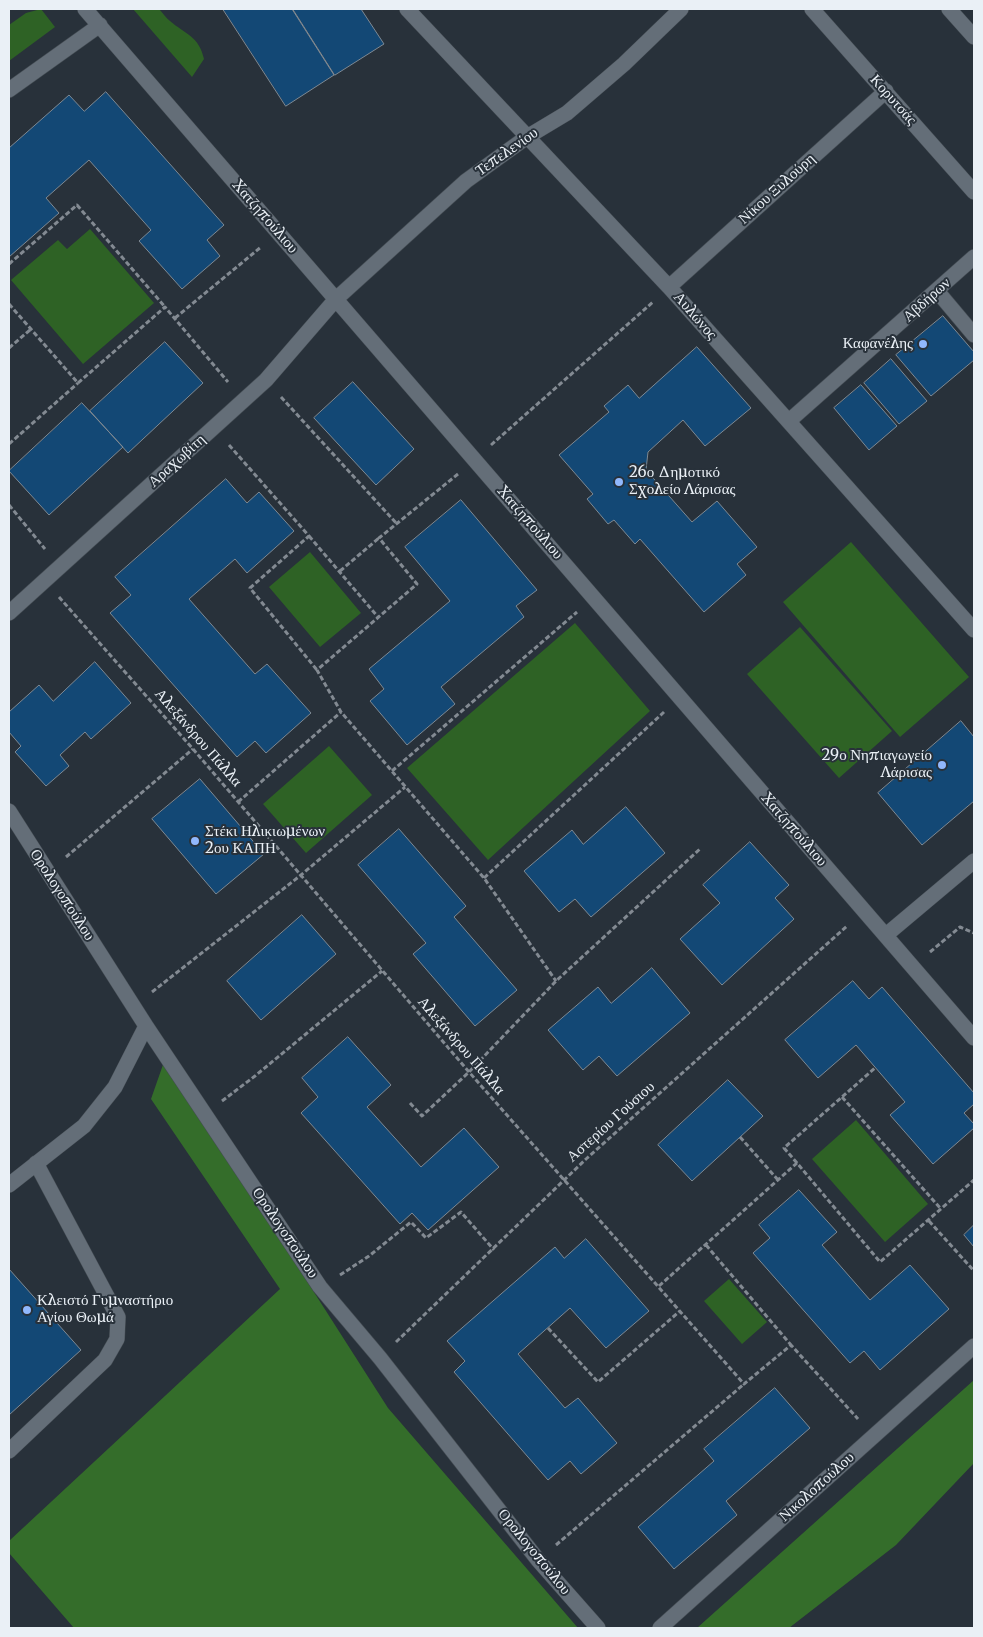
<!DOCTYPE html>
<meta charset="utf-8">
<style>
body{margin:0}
#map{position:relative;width:983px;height:1637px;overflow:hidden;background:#28313a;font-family:Merriweather,serif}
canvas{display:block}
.frame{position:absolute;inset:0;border:10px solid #eaf0f6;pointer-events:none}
</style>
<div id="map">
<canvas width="983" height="1637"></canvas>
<div class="frame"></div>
</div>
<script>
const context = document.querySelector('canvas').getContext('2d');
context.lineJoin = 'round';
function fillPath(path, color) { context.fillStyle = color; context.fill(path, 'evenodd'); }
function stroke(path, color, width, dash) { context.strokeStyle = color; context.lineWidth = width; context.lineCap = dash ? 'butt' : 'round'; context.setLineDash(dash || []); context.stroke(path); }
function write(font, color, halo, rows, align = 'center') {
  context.font = font + ' Merriweather,serif'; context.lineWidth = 4; context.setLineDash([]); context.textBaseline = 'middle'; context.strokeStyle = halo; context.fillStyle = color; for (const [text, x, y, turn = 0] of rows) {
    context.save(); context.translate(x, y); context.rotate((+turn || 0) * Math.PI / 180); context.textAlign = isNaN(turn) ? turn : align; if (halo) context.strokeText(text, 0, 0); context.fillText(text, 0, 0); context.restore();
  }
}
const green = new Path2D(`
 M41 9 55 27 9 61V25L26 13Z
 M133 9H159C163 13 166 18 170 21 185 34 199 36 204 59L192 77Z
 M90 229 154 303 83 364 11 280 58 240 67 249Z
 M851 542 969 677 900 737 783 602Z
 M310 552 361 613 320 647 269 587Z
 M575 623 650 711 488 860 407 768Z
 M800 627 892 731 839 778 747 674Z
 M329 746 372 795 306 853 263 804Z
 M856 1120 928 1204 885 1242 812 1159Z
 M729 1279 767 1322 742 1344 704 1301Z`);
const forest = new Path2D(`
 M165 1059 388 1408 578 1628H74L9 1553V1541L280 1289 151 1099Z
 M974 1380V1463L896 1545 789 1628H697Z`);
const building = new Path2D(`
 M223 9H292L334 75 286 106Z
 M293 9H361L384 44 335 75Z
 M106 92 224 225 207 240 220 256 182 289 139 241 151 230 89 160 46 198 59 213 9 257V148L69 95 84 111Z
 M943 316 974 352V360L931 396 896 355Z
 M165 342 203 383 128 453 90 411Z
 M697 347 751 408 705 446 683 420 648 452 646 470 692 522 717 501 757 547 737 564 746 575 704 612 640 539 635 544 614 520 608 524 587 499 593 494 559 455 609 412 604 406 628 385 639 398Z
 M891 359 927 401 899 424 864 383Z
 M353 382 414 449 376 485 314 418Z
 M861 385 897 426 869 450 834 408Z
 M82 403 123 447 49 515 9 471Z
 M226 479 247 503 259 492 294 531 247 573 235 559 189 599 255 674 267 664 311 713 266 753 255 741 237 757 110 613 131 595 115 577Z
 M461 500 537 590 516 606 524 617 441 687 455 704 407 745 370 701 384 689 369 669 450 601 405 547Z
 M95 662 131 703 91 739 85 732 60 755 69 766 46 786 15 752 21 746 9 732V712L39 685 53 701Z
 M961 721 974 737V801L922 845 878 793Z
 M200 779 264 854 216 894 152 819Z
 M626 807 665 853 591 917 575 899 559 912 524 871 572 830 583 844Z
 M399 829 466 906 454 917 517 990 475 1026 413 954 426 943 358 865Z
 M750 842 789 885 775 898 794 919 722 985 680 939 720 903 703 885Z
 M302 915 336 954 261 1020 227 981Z
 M652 968 690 1013 617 1076 599 1056 583 1070 548 1030 598 987 611 1003Z
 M853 981 869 999 882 987 974 1093V1104L964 1113 974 1124V1128L933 1164 890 1115 905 1102 856 1045 818 1078 785 1040Z
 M348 1037 391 1085 367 1107 421 1167 464 1128 499 1167 428 1230 412 1213 400 1224 301 1113 318 1097 302 1078Z
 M728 1080 763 1116 692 1181 658 1145Z
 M799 1190 837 1232 822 1245 870 1300 910 1265 949 1309 880 1370 864 1351 850 1363 753 1253 770 1238 759 1225Z
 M974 1225V1247L964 1235Z
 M586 1239 649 1311 606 1348 570 1308 518 1354 565 1408 578 1398 617 1443 581 1474 570 1461 548 1480 454 1372 465 1361 447 1341 555 1247 564 1258Z
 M9 1269 81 1350 9 1415Z
 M775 1388 810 1428 726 1501 737 1515 674 1569 638 1527 714 1461 704 1449Z`);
const path = new Path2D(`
 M9 264 77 205 165 307
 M9 304 78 383 165 307 228 382
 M175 318 261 247
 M9 348 31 329
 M281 397 397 524
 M9 444 78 383
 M229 445 309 536 250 588 317 670
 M491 445 653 302
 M458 474 379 538 417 584 317 670 341 712 484 878 556 981
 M9 505 45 549
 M309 536 378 617
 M340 571 379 538
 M59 597 193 749 469 1072 744 1384 791 1345 858 1419
 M392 771 577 612
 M238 802 341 712
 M66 857 193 749
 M484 878 664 712
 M930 952 960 927 974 933
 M152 992 301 875 405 787
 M842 1097 941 1209
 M222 1101 255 1076 382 971
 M410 1103 422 1116 469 1072 556 981 701 848
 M740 1137 778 1180
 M797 1163 784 1148 875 1068
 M929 1221 974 1271
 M706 1245 791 1345
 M340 1275 369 1256 411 1222 426 1238 461 1212 494 1250
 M659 1286 797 1163 880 1262 974 1180
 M548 1328 598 1382 680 1311
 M396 1342 586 1159 847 926
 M556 1545 744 1384`);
const minor = new Path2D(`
 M85 9 974 1038
 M407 9 669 287 974 630
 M812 9 974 192
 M949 9 974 37
 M9 90 100 25
 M669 287 886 91
 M937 291 974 335
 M789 421 974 257
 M9 613 266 380 336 299 466 181 527 137 567 113 624 64 681 9
 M9 811 146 1026 320 1287 380 1358 538 1560 598 1628
 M886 935 974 861
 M9 1185 84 1126 115 1087 146 1026
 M9 1451 105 1360 117 1339 118 1317 36 1163
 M660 1628 974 1346`);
const markers = [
 [923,344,5,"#91b8fd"],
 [619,482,5,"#91b8fd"],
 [942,765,5,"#91b8fd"],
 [195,841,5,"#91b8fd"],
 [27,1310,5,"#91b8fd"]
];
const streetNames = [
 ["Κορυτσάς",893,100,48],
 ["Τεπελενίου",507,152,-35],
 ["Νίκου Ξυλούρη",777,189,-42],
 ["Χατζηπούλιου",265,217,49],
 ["Αβδήρων",927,300,-42],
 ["Αυλώνος",695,316,49],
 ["Αραχωβίτη",177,461,-42],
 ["Χατζηπούλιου",530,523,49],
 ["Αλεξάνδρου Πάλλα",198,738,49],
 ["Χατζηπούλιου",794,830,49],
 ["Ορολογοπούλου",62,895,57],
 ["Αλεξάνδρου Πάλλα",461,1046,49],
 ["Αστερίου Γούσιου",611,1122,-42],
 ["Ορολογοπούλου",285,1233,56],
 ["Νικολοπούλου",817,1487,-42],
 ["Ορολογοπούλου",534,1552,51]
];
const poiNames = [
 ["Καφανέλης",913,344,"right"],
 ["26ο Δημοτικό",629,473],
 ["Σχολείο Λάρισας",629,490],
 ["29ο Νηπιαγωγείο",932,756,"right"],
 ["Λάρισας",932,773,"right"],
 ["Στέκι Ηλικιωμένων",205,832],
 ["2ου ΚΑΠΗ",205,849],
 ["Κλειστό Γυμναστήριο",37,1301],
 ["Αγίου Θωμά",37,1318]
];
fillPath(green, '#2e6225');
fillPath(forest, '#346d2a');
fillPath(building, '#134875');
stroke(building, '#7e8993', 1);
stroke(minor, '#454d54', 16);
stroke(path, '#838a92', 3, [5, 2.5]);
stroke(minor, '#646e78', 15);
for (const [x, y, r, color] of markers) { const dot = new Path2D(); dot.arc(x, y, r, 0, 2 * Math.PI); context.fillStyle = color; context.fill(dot); stroke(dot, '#28313a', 2); }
write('15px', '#eaf0f6', '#28313a', streetNames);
write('15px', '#eaf0f6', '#28313a', poiNames, 'left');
</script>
